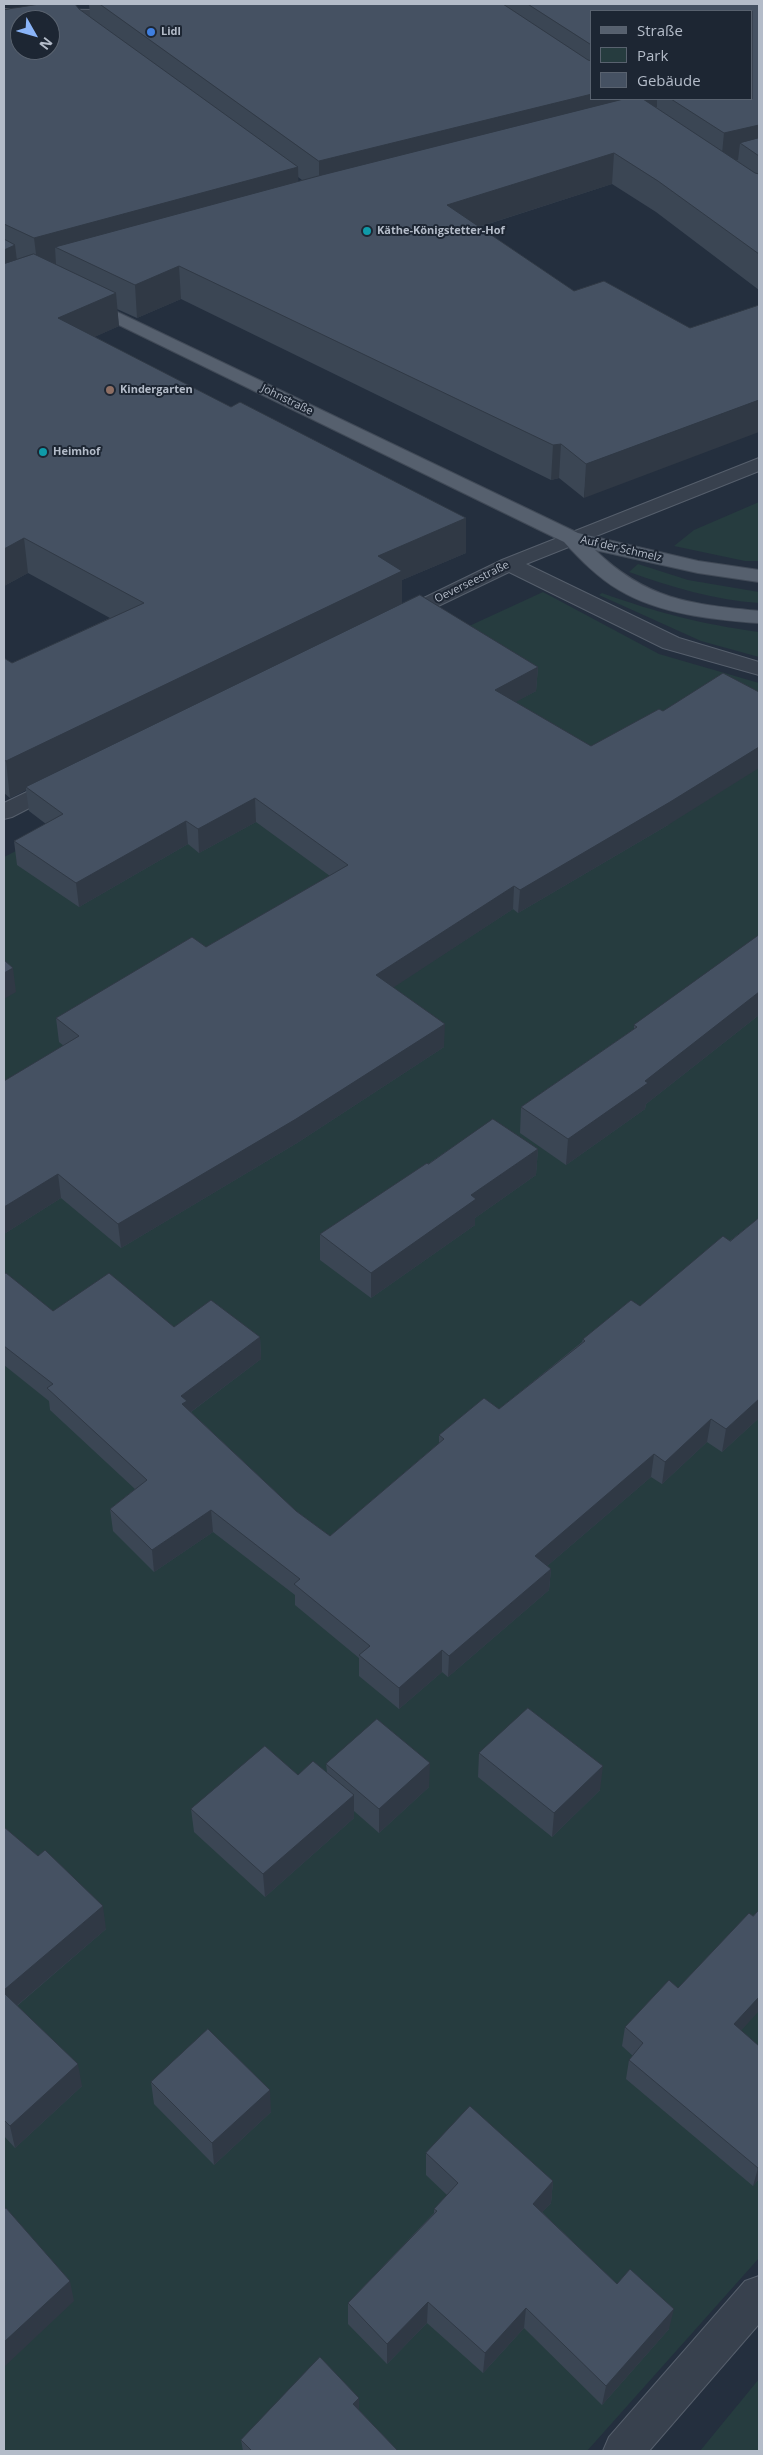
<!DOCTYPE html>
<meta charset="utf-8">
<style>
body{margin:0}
#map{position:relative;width:763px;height:2455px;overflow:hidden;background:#242f3e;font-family:"Open Sans",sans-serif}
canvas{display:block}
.frame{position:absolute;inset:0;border:5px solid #b4bcc9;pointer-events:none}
.legend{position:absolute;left:590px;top:10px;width:162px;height:90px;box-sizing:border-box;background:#1d2633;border:1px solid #59626f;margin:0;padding:6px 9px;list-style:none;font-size:15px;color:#b4bcc9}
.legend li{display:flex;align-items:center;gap:10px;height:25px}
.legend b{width:25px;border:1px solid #59626f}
.north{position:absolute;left:10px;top:10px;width:50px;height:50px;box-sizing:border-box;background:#1d2633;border:1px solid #59626f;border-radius:50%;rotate:128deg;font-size:14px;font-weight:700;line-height:20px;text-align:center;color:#b4bcc9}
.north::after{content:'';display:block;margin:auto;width:18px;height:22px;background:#8ab4f8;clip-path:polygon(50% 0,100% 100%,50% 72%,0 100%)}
</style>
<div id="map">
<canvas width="763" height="2455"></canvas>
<div class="frame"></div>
<ul class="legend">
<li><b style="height:6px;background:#56606e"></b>Straße</li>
<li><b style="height:14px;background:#263c3f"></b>Park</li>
<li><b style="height:14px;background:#455162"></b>Gebäude</li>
</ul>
<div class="north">N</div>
</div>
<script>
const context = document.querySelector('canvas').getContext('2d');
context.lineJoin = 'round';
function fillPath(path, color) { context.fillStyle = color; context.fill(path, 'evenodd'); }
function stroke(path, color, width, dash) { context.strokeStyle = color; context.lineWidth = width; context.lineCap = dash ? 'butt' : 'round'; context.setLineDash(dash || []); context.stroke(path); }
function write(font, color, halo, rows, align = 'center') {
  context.font = font + ' "Open Sans",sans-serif'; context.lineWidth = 4; context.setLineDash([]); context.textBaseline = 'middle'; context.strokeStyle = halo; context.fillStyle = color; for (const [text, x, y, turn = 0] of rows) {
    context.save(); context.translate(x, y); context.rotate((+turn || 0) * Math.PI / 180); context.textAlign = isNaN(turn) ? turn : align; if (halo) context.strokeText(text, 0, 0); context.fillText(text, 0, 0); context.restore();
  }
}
const green = new Path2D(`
 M759 502V561H745L674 546 694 530Z
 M638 564 688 580 759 592V603C714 600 671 587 629 572Z
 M543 592 659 654 759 683V2258L587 2451H4V857L404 656Z
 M602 593C658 613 701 624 759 632V657L701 641 599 595Z
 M759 2379V2451H700Z`);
const minor = new Path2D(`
 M159 4H209L202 8 98 18 4 17V9L98 10Z
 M759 458V471L526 564 679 638 759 662V675L663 648 509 572 405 622 398 624 391 622 387 618 391 614 502 560Z
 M60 776 68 778 71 783 68 788 12 817 4 819V803Z
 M759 2276V2324L649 2451H603L609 2437 745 2281Z`);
const major = new Path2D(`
 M84 296 578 533 698 561 759 570V582L698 573 595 550C647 600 690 604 759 611V623C714 620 659 614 619 590 598 578 580 559 564 542L78 305 75 301 78 297Z`);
const wall = new Path2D(`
 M89 4H759V290L656 212 612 184 479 227 574 291 604 281 584 498 559 478 551 480 181 299 137 318 117 309 119 326 94 337 231 407 466 518V553L402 580V604L538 667 536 691 515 702 668 825 518 913 513 909 393 987 444 1047 297 1143 121 1248 61 1198 4 1234V1081L64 1046 59 1042 56 1018 206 947 330 876 256 822 199 853 188 844 79 907 17 865 14 841 46 824 29 811 26 790 10 798 4 793V658L12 663 110 618 28 573 4 586V10L79 9 90 16ZM592 11H752V99H592ZM298 177 302 180 298 182Z
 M759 935V1015L646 1104 645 1109 566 1165 520 1133 521 1107 634 1029V1025Z
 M538 1149 536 1175 475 1218V1225L371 1298 320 1260V1234L428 1164Z
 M759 1218V1418L722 1452 707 1442 662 1484 651 1477 547 1566 551 1569 549 1590 448 1677 442 1672 399 1709 359 1676V1658L295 1605V1595L213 1532 154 1572 113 1531 110 1509 135 1489 50 1410 49 1401 4 1365V1274L53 1311 174 1327 260 1337 261 1359 191 1412 296 1511 330 1536 439 1443V1435L499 1409 582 1342 583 1339 640 1306 730 1241Z
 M479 1753 600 1790 552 1837 478 1777Z
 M326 1764 429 1787 379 1833 354 1811V1818L265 1897 194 1832 191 1809 298 1775 327 1772Z
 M4 1827 106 1929 17 2006 82 2086 15 2148 4 2136Z
 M678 1988 741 2031 759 2179 753 2186 626 2079 629 2060 633 2056 622 2046 625 2027Z
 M151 2082 271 2112 214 2165 154 2104Z
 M426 2153 553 2181 551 2203 542 2212 617 2284 669 2329 602 2405 524 2328 483 2373 427 2323 387 2364 348 2324V2303L434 2213V2209L447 2195 426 2175Z
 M359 2398V2410L398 2451H243L241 2440Z`);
const shadedWall = new Path2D(`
 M592 94V99H623L319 193V161Z
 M642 99H657V107L641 111Z
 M759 125V149L740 143 738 160 721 164 724 133Z
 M614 153 612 184 447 237V205Z
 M298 167 299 198 55 247 56 265 38 270 34 238Z
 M15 245 19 277 4 284V250Z
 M179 266 181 299 137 318 135 285Z
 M116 293 119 326 61 352 58 318Z
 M759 400V432L584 498 586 464Z
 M561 444 559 478 551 480 553 445Z
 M466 518V553L402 580V607L26 787V790L10 798 6 761 378 556Z
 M24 538 28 573 4 586V549Z
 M538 667 536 691 494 714 495 690Z
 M759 747V768L668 825 518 913 520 890Z
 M255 798 256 822 199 853 198 829Z
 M186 821 188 844 79 907 76 883Z
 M514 886 513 909 376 999V975Z
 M4 959 6 972 13 968 16 992 4 999Z
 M759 992V1015L646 1104 645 1109 566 1165 568 1139Z
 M445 1024 444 1047 297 1143 121 1248 118 1224Z
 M538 1149 536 1175 475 1218V1225L371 1298V1273L471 1195Z
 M58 1174 61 1198 4 1234V1207Z
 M260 1337 261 1359 188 1414 184 1427 181 1396Z
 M759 1399V1418L722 1452 726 1429Z
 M711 1419 707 1442 662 1484 665 1462Z
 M654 1454 651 1477 533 1578 535 1556Z
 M211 1510 213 1532 154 1572 152 1550Z
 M551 1569 549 1590 448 1677 449 1656Z
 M442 1650V1672L399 1709V1688Z
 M430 1763 429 1787 379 1833V1809Z
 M603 1766 600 1790 552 1837 554 1813Z
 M354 1795V1818L265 1897 263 1874Z
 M103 1906 106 1929 7 2014 4 2000V1990Z
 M759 1997V2011L730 2043 734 2024Z
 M78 2064 82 2086 15 2148 10 2126Z
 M270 2090 271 2112 214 2165 212 2143Z
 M759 2166V2179L753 2186 758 2168Z
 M553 2181 551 2203 530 2225 533 2204Z
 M70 2281 74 2301 4 2367V2342Z
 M428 2302 427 2323 387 2364V2344Z
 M526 2308 524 2328 483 2373 485 2353Z
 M674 2309 669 2329 602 2405 606 2386Z
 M359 2398V2417L353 2404Z`);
const building = new Path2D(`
 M40 4H75L79 9 298 167 34 238 4 224V10ZM20 20H50V50H20Z
 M100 4H503L588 60 592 61V94L319 161Z
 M528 4H759V125L724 133 671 99H752V11H592V45Z
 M624 99H643L755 173 759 174V254L658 181 614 153 447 205 574 291 604 281 690 328 759 305V400L586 464 561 444 553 445 179 266 135 285 55 247 322 175Z
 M759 138V156L740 143Z
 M4 239 15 245 4 250Z
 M34 254 116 293 58 318 231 407 240 402 466 518 378 556 402 571 6 761 4 760V658L12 663 144 603 24 538 4 549V264Z
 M420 595 538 667 495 690 591 746 659 709 663 711 723 673 759 692V747L670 802 520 890 514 886 376 975 445 1024 296 1119 118 1224 58 1174 4 1207V1081L79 1036 56 1018 192 937 206 947 348 865 255 798 198 829 186 821 76 883 14 841 63 814 26 787Z
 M759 935V992L645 1081 648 1083 568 1139 521 1107 637 1027 634 1025Z
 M4 960 13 968 4 973Z
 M493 1119 538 1149 471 1195 476 1199 371 1273 320 1234 427 1163 428 1164Z
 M759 1218V1399L726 1429 711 1419 665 1462 654 1454 535 1556 551 1569 449 1656 442 1650 399 1688 359 1655 370 1646 294 1584 300 1579 211 1510 152 1550 110 1509 147 1480 47 1388 53 1384 4 1346V1274L6 1273 53 1311 109 1273 174 1327 211 1300 260 1337 181 1396 187 1401 182 1404 296 1511 330 1536 444 1439 439 1435 484 1398 499 1409 585 1341 583 1339 631 1300 640 1306 723 1236 730 1241Z
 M528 1708 603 1766 554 1813 479 1753Z
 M377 1719 430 1763 379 1809 326 1764Z
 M265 1746 298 1775 313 1761 354 1795 263 1874 191 1809Z
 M4 1827 38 1856 45 1850 103 1906 4 1990Z
 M759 1910V1997L734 2024 759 2046V2166L758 2168 629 2060 643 2043 625 2027 669 1980 678 1988 749 1913 753 1916Z
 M4 1993 78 2064 10 2126 4 2120Z
 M208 2029 270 2090 212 2143 151 2082Z
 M470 2106 553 2181 533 2204 617 2284 630 2269 674 2309 606 2386 526 2308 485 2353 428 2302 387 2344 348 2303 437 2211 434 2209 458 2183 426 2153Z
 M6 2208 70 2281 4 2342V2210Z
 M320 2357 359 2398 353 2404 398 2451H250L251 2450 241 2440Z`);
const markers = [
 [151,32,5,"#3f7fe0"],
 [367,231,5,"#0f9aa8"],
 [110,390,5,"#8d6e63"],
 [43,452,5,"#0f9aa8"]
];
const farPoinames = [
 ["Lidl",161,32],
 ["Käthe-Königstetter-Hof",377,231],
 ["Kindergarten",120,390],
 ["Heimhof",53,452]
];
const farStreetnames = [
 ["Johnstraße",287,400,26],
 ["Auf der Schmelz",621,549,13],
 ["Oeverseestraße",472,582,-26]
];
fillPath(green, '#263c3f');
stroke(minor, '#565f6c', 2);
stroke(major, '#414a57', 2);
fillPath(minor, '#38414e');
fillPath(major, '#56606e');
fillPath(wall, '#3b4654');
fillPath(shadedWall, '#303945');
fillPath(building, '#455162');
stroke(building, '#303945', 1);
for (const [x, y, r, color] of markers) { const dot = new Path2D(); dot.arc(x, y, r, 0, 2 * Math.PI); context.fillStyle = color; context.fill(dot); stroke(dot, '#1d2633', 2); }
write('bold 11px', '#b4bcc9', '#1d2633', farPoinames, 'left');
write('11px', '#b4bcc9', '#1d2633', farStreetnames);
</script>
